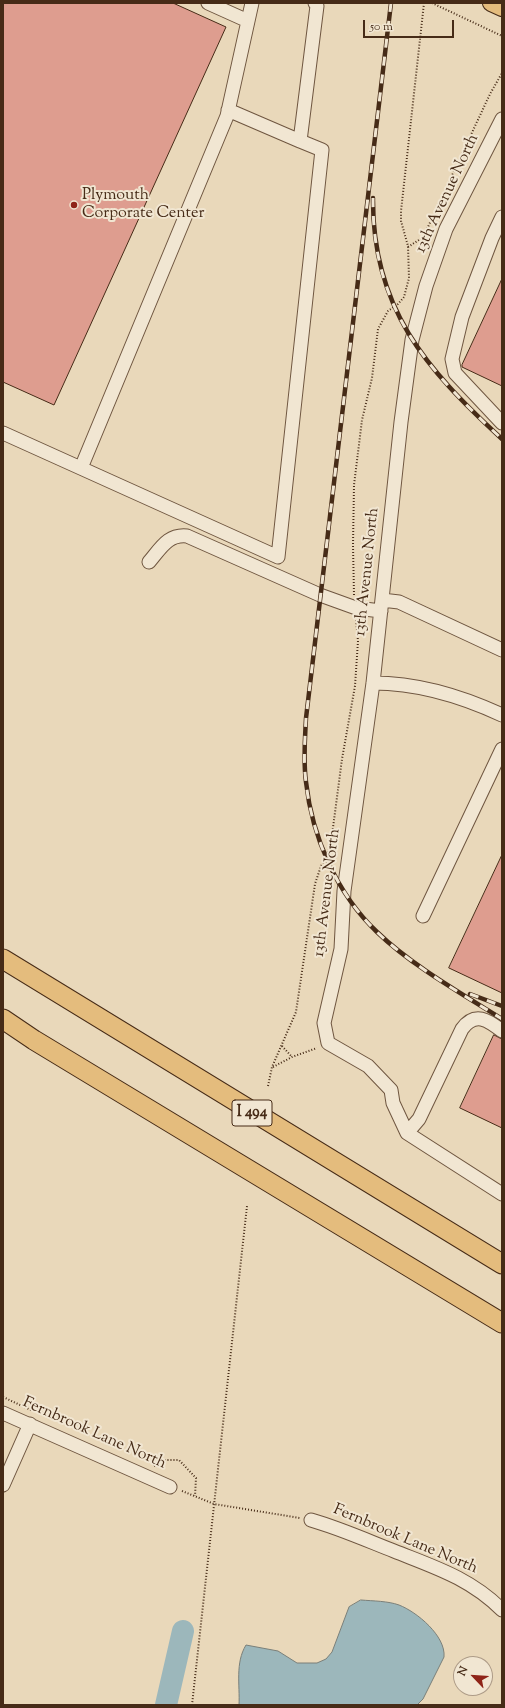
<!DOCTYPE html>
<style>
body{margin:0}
#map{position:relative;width:505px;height:1708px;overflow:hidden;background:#e9d8ba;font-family:"Sorts Mill Goudy",serif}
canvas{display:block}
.frame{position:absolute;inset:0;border:4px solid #462b17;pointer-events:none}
.north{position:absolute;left:453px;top:1656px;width:40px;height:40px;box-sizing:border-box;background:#f1e6d2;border:1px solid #ad9b87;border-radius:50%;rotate:295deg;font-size:11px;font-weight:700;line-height:16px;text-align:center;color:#462b17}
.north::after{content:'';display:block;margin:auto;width:14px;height:18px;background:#8f2418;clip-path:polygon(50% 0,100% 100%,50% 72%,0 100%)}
.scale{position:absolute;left:363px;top:20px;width:91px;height:18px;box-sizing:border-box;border:2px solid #462b17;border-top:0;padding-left:5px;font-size:12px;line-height:14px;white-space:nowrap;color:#462b17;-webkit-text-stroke:3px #f1e6d2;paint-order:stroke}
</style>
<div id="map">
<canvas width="505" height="1708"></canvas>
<div class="frame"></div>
<div class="north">N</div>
<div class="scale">50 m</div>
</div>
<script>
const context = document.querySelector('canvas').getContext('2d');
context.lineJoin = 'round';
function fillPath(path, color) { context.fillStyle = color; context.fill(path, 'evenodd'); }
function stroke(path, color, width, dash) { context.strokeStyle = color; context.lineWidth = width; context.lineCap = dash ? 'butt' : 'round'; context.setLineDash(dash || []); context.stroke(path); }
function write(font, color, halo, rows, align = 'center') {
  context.font = font + ' "Sorts Mill Goudy",serif'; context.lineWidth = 4; context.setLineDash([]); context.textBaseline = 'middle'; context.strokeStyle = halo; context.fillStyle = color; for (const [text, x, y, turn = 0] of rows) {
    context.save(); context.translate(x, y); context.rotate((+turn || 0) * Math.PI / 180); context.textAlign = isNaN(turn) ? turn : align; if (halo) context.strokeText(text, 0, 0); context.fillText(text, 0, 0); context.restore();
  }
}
const water = new Path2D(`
 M361 1600C373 1601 388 1601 399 1605 417 1612 446 1636 444 1657L423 1699 417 1705H239C240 1685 235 1663 246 1645L278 1651 297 1663H317L326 1659 332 1652 349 1607Z`);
const river = new Path2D(`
 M166 1705 183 1631`);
const building = new Path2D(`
 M3 3H173L226 27 54 405 3 382Z
 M502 279V386L462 367V365Z
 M502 855V993L449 968Z
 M494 1035 502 1039V1128L460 1108Z`);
const path = new Path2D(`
 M432 3 502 36
 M408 247 422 238 427 229 490 94 502 73
 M354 595 353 545 354 485 362 420 372 378 378 329 388 311 398 304 404 297 409 278 408 246 401 221V211L424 3
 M282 1046 292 1057
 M273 1067 292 1057 317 1048
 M268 1086 272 1067 296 1012 315 884 321 866 326 858 331 843 342 759 355 686 358 641 356 619
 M3 1397 33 1411
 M154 1466 165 1460H179L196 1478 195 1496
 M182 1491 214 1504 300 1518
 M192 1705 247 1206`);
const minor = new Path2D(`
 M208 3 248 21
 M228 110 300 141
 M502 119 446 229 426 286 412 340 401 422 373 683 344 891 341 949 324 1023 328 1043 368 1066 391 1090 393 1103 407 1133 502 1194
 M502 217 492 238 462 317 452 359 455 373 502 423
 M3 433 278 557 322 150 300 141 317 6 315 3
 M81 468 227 116 252 3
 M149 562C161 548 168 534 187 536L320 595 356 608 381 611
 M382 600 399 602 502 650
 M373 683C418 683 461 696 502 715
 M423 916 502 749
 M407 1133 419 1119 462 1029C475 1011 488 1020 502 1031
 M3 1413 170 1487
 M3 1485 30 1424
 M311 1520C339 1528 366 1540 394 1551 434 1567 470 1578 502 1610`);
const major = new Path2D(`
 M491 3 502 8`);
const highway = new Path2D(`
 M3 959 502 1264
 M3 1019 34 1040 502 1323`);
const rail = new Path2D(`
 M391 3 306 718C305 739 303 760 306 782 312 837 337 894 377 932 411 965 462 994 502 1019
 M373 198C372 308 426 369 502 439
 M470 994 502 1006`);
const markers = [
 [74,205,4,"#8f2418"]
];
const shields = [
 [252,1113,40]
];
const shieldNames = [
 ["I 494",252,1113]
];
const streetNames = [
 ["13th Avenue North",448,194,-65],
 ["13th Avenue North",368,572,-84],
 ["13th Avenue North",328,893,-83],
 ["Fernbrook Lane North",94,1434,24],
 ["Fernbrook Lane North",405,1540,23]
];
const poiNames = [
 ["Plymouth",82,196],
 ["Corporate Center",82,214]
];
fillPath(water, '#9cb7bb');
stroke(water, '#7a7f79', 1);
stroke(river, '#9cb7bb', 22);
fillPath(building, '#de9d8f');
stroke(building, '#462b17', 1);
stroke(minor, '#6f5640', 15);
stroke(major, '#462b17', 18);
stroke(highway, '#462b17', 21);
stroke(path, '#462b17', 2, [1, 2]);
stroke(minor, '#f1e6d2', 13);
stroke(major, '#e4bc7d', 16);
stroke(highway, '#e4bc7d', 19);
stroke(rail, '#462b17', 4.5);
stroke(rail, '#f1e6d2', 3, [9]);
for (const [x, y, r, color] of markers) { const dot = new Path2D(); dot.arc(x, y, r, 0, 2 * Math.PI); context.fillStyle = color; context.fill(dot); stroke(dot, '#f1e6d2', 1.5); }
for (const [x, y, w] of shields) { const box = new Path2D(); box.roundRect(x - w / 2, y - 13, w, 26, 3); context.fillStyle = '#f1e6d2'; context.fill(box); stroke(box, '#462b17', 1); }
write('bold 15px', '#462b17', null, shieldNames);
write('16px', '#462b17', '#f1e6d2', streetNames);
write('16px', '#462b17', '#f1e6d2', poiNames, 'left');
</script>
